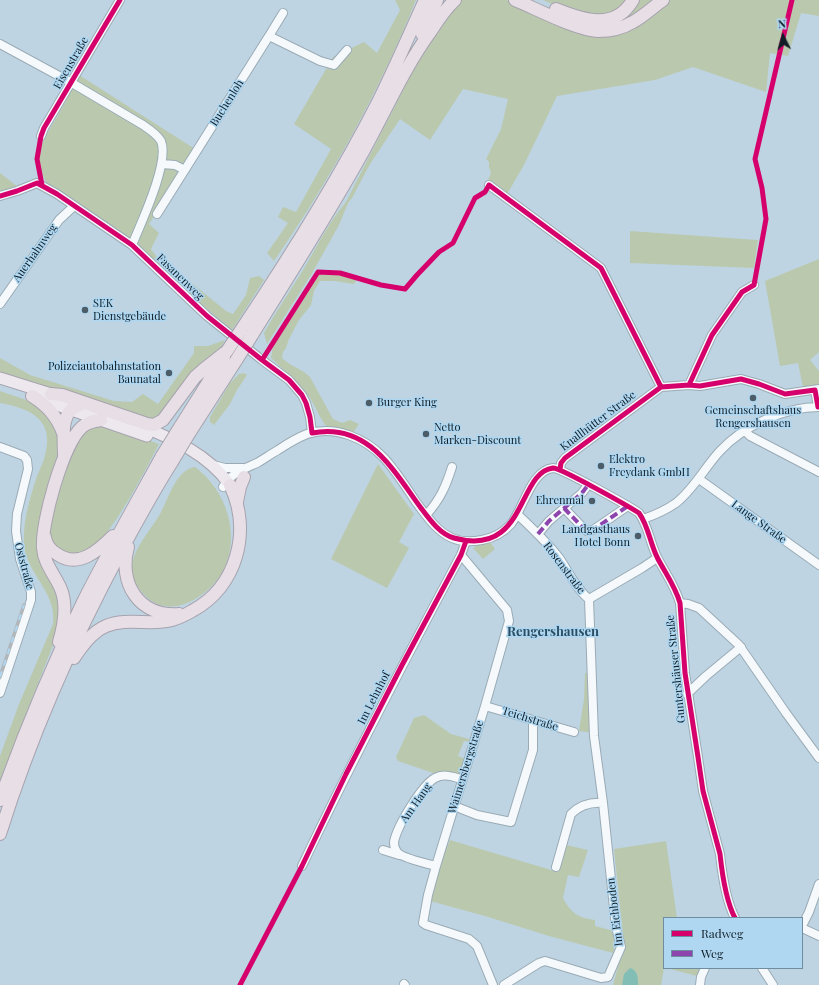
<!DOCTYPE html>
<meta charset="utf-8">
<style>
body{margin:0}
#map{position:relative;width:819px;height:985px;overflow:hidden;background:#bed4e2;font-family:"Playfair Display",serif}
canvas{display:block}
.legend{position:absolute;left:663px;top:917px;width:140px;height:52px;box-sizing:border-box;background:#afd7f1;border:1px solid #6f8da0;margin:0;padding:5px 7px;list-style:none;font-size:12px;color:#0e1d26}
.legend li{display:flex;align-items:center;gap:8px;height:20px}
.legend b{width:20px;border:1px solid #6f8da0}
.north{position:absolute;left:763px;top:16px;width:40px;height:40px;-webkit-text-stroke:3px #afd7f1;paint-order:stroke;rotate:355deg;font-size:11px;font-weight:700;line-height:16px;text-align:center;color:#0e1d26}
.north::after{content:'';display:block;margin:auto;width:14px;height:18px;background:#0e1d26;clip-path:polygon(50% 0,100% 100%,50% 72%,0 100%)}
</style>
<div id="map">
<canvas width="819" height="985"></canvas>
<ul class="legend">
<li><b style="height:5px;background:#d6006c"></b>Radweg</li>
<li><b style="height:5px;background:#8e44ad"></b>Weg</li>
</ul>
<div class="north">N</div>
</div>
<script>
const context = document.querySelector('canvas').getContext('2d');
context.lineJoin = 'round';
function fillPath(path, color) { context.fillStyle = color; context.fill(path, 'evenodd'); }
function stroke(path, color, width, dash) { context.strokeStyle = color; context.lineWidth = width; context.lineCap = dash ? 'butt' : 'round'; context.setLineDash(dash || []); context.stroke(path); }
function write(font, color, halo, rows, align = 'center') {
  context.font = font + ' "Playfair Display",serif'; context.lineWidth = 3; context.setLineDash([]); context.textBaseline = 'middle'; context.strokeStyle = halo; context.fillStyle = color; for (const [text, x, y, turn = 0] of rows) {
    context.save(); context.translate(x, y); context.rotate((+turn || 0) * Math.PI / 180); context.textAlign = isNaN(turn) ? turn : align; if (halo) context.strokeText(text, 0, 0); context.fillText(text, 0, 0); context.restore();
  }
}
const green = new Path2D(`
 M395 0H416C379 92 330 180 274 261L267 253 288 223 278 217 283 207 296 212 331 149 294 124 333 57 364 42 377 53 400 10Z
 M460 0H507L536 12 590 24 638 0H819V16L801 13 788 56 770 53 766 92 693 67 655 80 557 96 525 163 506 196 487 182 491 173 489 167V162L486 159 501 129 508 99 463 89 430 140 400 119 370 164 352 198 348 203 339 225 311 275 267 344 264 333C275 313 288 294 300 275 315 251 327 224 346 202L424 49Z
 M543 0H629L609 17 573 13Z
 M79 75 195 149 189 165 149 224 159 233 151 249 159 260 174 272 193 284 226 311 233 314 246 295 250 278 259 276 264 280 232 330 91 212 46 182 40 169 38 160 43 141 66 101Z
 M0 173 18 187 0 192Z
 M630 231 758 240 754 268 630 263Z
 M819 259V352L810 360 819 371V389L803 387 798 363 780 366 765 281Z
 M319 273 341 275 356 280 355 283 353 284 335 281H320L314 291 311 305 299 320 289 339 286 348 283 352 282 358C290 366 302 369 310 377L333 419 342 423 350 420 359 424 353 433 344 429 326 426C319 417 316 407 310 398 299 383 285 371 271 358L273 346Z
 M225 340 217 354 155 422 0 374V358L30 375 114 401 132 402 143 394 158 404 194 353V346H208Z
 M244 373 247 375 237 390 230 404 214 425 210 422V417L230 383 239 374Z
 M0 391 38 404 58 427 59 457 40 524 61 600 57 635 0 780V756L19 704 53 624C57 595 31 577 25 551 21 528 29 501 36 479 38 472 42 466 44 459 56 421 33 409 0 403Z
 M102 423 159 444C146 469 110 540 87 552 79 556 71 556 63 553 57 550 51 545 50 538 45 520 68 448 80 434 84 429 96 426 102 423Z
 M378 464 414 514 399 542 409 548 387 588 331 559Z
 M195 467C237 498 247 565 200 596 188 604 175 609 160 605 152 603 146 597 141 591 117 564 146 538 160 514 168 500 176 469 195 467Z
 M490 542 495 549 483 559 473 548 478 545Z
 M585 673H591L593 733 579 731 584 699Z
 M424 715 451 734 469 739V742L464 741 458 756 466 759 459 777 436 774 398 761 396 757 414 718Z
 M450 840 558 872 566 845 588 850 579 877 568 875 563 898C571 913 578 918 595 920V926L614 931 615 946 613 953 549 936 485 916 430 901 439 866Z
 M666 841 677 918H664V968L661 985H613L624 945 614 849Z
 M666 968H697L704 971 701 977Z`);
const water = new Path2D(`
 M630 968C638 970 638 978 638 985H622L624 974Z`);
const minor = new Path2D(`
 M269 36 283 13
 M0 44 72 83 143 125C149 129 157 134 161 141 170 162 141 223 132 245
 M41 136 44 128 120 0
 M162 164 175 165 185 170
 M489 185 601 268 661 387
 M0 196 17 191 37 183 57 194 132 245 207 316 262 360 289 380 302 395 306 403 310 417 312 433
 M157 214 269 36 320 61 334 65 347 50
 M0 304 59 220 74 206
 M689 385 712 335 742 292 754 285
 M661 387 689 385 700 386 741 379 759 384 785 394 819 389
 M815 390 818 407
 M745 431 750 436 819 472
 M0 447 24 456 27 460 28 469 17 514 16 531 20 559 31 592V600L0 693
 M213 465 225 468H243
 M560 469 561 463 565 458 661 387
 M699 479 819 565
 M223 487C231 473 244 469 257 463 264 459 271 454 278 450 287 444 297 438 307 434 335 425 365 438 384 458 396 471 406 487 416 502 426 515 436 531 452 538 461 542 472 542 482 540 493 538 503 533 511 524 523 510 531 470 553 468 561 468 629 506 639 513 649 527 650 544 658 559 666 574 675 586 680 603L685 673 698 757 703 791 720 854C722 873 726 901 735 918
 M564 508 584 529 587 531 593 530 628 506
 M517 514C532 528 547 542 560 559 568 571 577 590 589 599
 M426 515C440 500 446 486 452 467
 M643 519C655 515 666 510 676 503 694 489 705 467 720 451 743 426 785 407 819 407
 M538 534 549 521 582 493 588 485
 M461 555 507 610 509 621 485 706 436 866 428 895 423 923 426 925 469 939 477 946 493 985
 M589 599 642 568 657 558
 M680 603 688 604 699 608 739 645 786 713 819 758
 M687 694 706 676 741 647
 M485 706 574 732
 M454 806 477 815 511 822 533 750V720
 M383 850 399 855
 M302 866C352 761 406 658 461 555L466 541
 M436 866C428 864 403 858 398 853 395 850 394 846 394 842 397 826 422 785 435 778 444 773 453 777 462 779
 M556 867 571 814C580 805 591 802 603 803
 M802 926 809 912 819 884
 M802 928 819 936
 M762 968 773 985
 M404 984 405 985
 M504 985 539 963 545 961 601 978 608 977 621 947 616 927 603 803 594 736 589 599
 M700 985 701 977 705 968`);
const major = new Path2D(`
 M0 378 51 394 58 398
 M37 398 147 436
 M139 425C173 439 208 454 230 485`);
const highway = new Path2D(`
 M515 0C537 9 576 30 598 31 610 31 623 28 633 22 644 16 653 7 663 0
 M556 9C583 20 615 31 633 0
 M422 34 437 0
 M243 327C291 255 337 182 377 104 394 70 409 35 425 0
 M252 335C290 274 329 213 364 150 386 110 404 68 431 31 438 20 445 9 455 0
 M51 394 62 395 147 424 154 425 163 420 195 377 204 369 227 351
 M32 396C47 405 57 416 63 433
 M180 427 224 357
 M190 432 237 359
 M64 456C64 439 59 410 80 405
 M237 502 240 487 244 477
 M45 537C46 544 50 550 57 554 78 569 98 551 113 536
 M128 547C118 583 139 617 179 614
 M59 642C64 625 68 604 60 587 54 574 44 563 43 548 41 523 63 444 82 427 87 422 94 421 101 420
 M74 658C82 646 92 632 106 626 127 617 151 626 172 620 179 618 185 615 192 611 237 587 252 531 230 485
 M0 800C24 733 51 668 82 604 107 554 135 505 162 456
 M0 834C31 735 73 640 122 549 138 520 154 490 172 462`);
const rail = new Path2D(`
 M0 677 24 605`);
const highwayBridge = new Path2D(`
 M227 351 243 327
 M237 359 252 335
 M162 456 180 427
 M172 462 190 432`);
const quiet = new Path2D(`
 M564 508 584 529 587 531 593 530 628 506
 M538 534 549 521 582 493 588 485`);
const cycleway = new Path2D(`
 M42 185 37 159 41 136 44 128 120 0
 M0 196 17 191 37 183 57 194 132 245 207 316 262 360 289 380 302 395 306 403 310 417 312 433C368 422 393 470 421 508 430 520 440 534 454 538 527 558 517 472 553 468 561 468 628 506 639 513 649 527 650 544 658 559 666 574 675 586 680 603L685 673 698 757 703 791 720 854C722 873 726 901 735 918
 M262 360 318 272 340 273 381 285 405 289 417 275 439 252 453 243 475 198 485 192 489 185 601 268 661 387
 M689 385 712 335 742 292 754 285 766 219 762 188 755 159 792 0
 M661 387 689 385 700 386 741 379 759 384 785 394 815 390 818 407
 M560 469 561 463 565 458 661 387
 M240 985 302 866 346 774 401 667 461 555 466 541`);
const markers = [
 [85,310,4,"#4c5d68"],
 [169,373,4,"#4c5d68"],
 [753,398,4,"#4c5d68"],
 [369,403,4,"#4c5d68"],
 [426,434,4,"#4c5d68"],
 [601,466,4,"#4c5d68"],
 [592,501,4,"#4c5d68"],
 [638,536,4,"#4c5d68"]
];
const streetNames = [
 ["Eisenstraße",71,63,-60],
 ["Buchenloh",227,103,-58],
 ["Auerhahnweg",35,253,-55],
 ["Fasanenweg",180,277,44],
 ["Knallhütter Straße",598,421,-37],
 ["Lange Straße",759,522,36],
 ["Oststraße",24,566,75],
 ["Rosenstraße",564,568,53],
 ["Guntershäuser Straße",676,669,-96],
 ["Im Lehnhof",374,698,-63],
 ["Teichstraße",530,719,17],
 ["Waimersbergstraße",466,767,-73],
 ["Am Hang",416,803,-55],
 ["Im Eichboden",615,912,-97]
];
const poiNames = [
 ["SEK",93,304],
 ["Dienstgebäude",93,317],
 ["Polizeiautobahnstation",161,367,"right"],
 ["Baunatal",161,380,"right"],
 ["Burger King",377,403],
 ["Gemeinschaftshaus",753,411,"center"],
 ["Rengershausen",753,424,"center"],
 ["Netto",434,428],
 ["Marken-Discount",434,441],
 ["Elektro",609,460],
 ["Freydank GmbH",609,473],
 ["Ehrenmal",584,501,"right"],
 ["Landgasthaus",630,530,"right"],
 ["Hotel Bonn",630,543,"right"]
];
const quarterNames = [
 ["Rengershausen",553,632]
];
fillPath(green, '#bac9ae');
fillPath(water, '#82beb6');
stroke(minor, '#9aabb6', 10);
stroke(major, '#a6a3af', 13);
stroke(highway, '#a6a3af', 14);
stroke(minor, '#f5f9fb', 8);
stroke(major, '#ede8ee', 11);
stroke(highway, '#e8dee5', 12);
stroke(rail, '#b0b6ba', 3.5);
stroke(rail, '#afd7f1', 2, [6]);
stroke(highwayBridge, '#a6a3af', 14, []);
stroke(highwayBridge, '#e8dee5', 12);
stroke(quiet, '#8e44ad', 4, [8, 4]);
stroke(cycleway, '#d6006c', 5);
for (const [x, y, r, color] of markers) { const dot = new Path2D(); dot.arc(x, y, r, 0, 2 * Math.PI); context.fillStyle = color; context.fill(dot); stroke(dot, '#afd7f1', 1.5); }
write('11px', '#0e1d26', '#afd7f1', streetNames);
write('11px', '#0e1d26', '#afd7f1', poiNames, 'left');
write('bold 13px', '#2a4f64', '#afd7f1', quarterNames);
</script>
